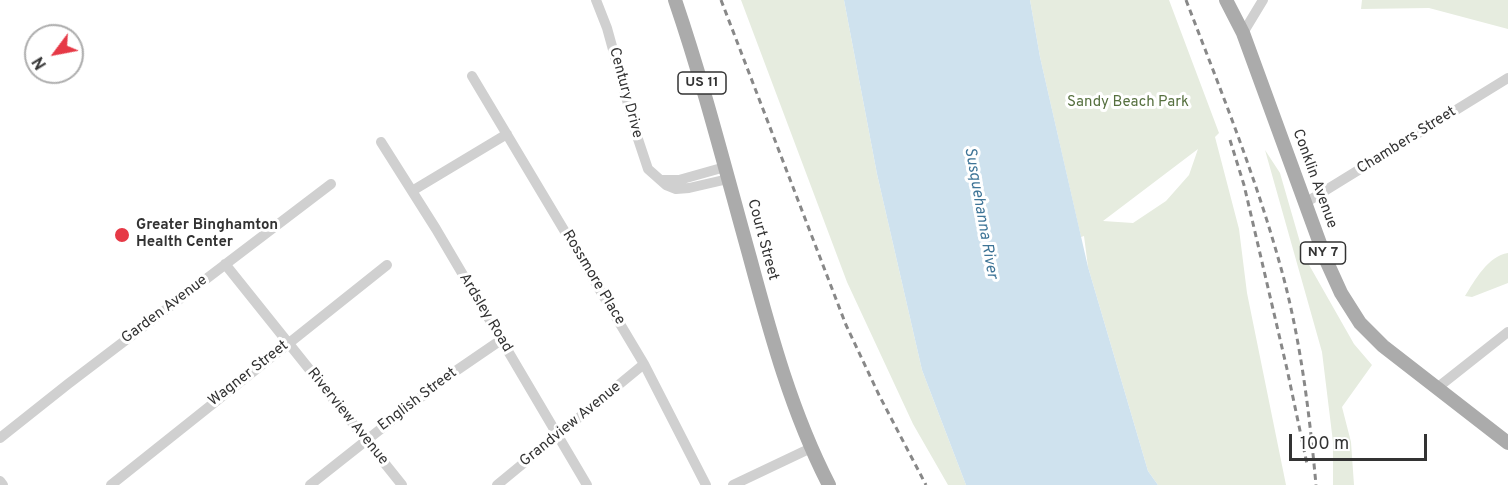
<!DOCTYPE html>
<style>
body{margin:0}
#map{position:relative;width:1508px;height:485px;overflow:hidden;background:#fff;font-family:Overpass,sans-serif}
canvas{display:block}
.north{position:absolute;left:24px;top:24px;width:60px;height:60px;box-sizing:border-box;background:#fff;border:2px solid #adadad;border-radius:50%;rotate:238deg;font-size:16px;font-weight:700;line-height:24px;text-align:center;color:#333}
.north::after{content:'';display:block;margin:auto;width:21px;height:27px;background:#e63946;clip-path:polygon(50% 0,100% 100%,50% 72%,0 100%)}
.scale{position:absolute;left:1289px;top:434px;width:138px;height:27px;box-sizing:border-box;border:3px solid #333;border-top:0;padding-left:8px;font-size:18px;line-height:21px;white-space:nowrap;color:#333;-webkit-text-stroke:4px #fff;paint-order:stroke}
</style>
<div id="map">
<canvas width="1508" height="485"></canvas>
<div class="north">N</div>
<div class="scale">100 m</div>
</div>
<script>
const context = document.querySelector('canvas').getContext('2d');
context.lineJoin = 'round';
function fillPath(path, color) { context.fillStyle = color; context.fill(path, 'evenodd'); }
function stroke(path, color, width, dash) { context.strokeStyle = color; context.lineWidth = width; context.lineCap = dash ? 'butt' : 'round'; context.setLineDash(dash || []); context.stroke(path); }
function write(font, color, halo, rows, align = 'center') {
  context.font = font + ' Overpass,sans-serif'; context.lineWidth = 6; context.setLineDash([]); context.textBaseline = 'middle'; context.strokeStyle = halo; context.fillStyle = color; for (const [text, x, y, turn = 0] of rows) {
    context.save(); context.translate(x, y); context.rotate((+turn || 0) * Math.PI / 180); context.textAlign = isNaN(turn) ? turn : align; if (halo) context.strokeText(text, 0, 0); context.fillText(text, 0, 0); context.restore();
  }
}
const green = new Path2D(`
 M741 0H844L877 174 922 370 966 485H948L913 424 847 282Z
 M1030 0H1169L1219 133 1215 137 1239 229 1247 293 1286 485H1158L1148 471 1088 267 1084 236 1081 237 1040 57ZM1198 149 1189 175 1166 201 1133 223 1103 221Z
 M1362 0H1508V29L1429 8 1361 9Z
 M1265 150 1280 173 1304 256 1354 344 1372 365 1342 407 1351 442 1354 485H1333V442L1322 352Z
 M1508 253V283L1472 297 1465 296C1475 280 1488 256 1508 253Z`);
const water = new Path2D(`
 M844 0H1030L1040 57 1088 267 1148 471 1158 485H966L922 370 877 174Z`);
const minor = new Path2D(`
 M596 0 607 28 636 133 648 169 666 185 676 189 689 188 728 179
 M1243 33 1263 0
 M472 76 644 364 706 485
 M381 142 436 229 587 485
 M661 180H679L725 167
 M412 191 507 134
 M1305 203 1508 78
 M225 264 402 485
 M1437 388 1508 332
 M0 438 68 384 331 184
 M0 481 3 485
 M111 485 387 265
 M310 485 444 379 501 340
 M497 485 644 364
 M733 485 811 448`);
const major = new Path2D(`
 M675 0C704 85 726 172 750 258 771 336 792 413 829 485
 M1226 0 1243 33 1326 260 1341 293 1360 323 1383 346 1508 443`);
const rail = new Path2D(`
 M721 0 846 325 879 395 926 485
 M1186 0C1219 86 1254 172 1279 261 1300 334 1309 409 1316 485
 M1230 140 1244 185 1287 369 1307 464`);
const markers = [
 [122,235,8,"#e63946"]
];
const shields = [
 [702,83,48],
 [1323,253,45]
];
const shieldNames = [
 ["US 11",702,83],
 ["NY 7",1323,253]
];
const streetNames = [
 ["Century Drive",625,93,75],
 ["Chambers Street",1407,141,-32],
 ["Conklin Avenue",1314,179,70],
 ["Court Street",762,240,75],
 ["Rossmore Place",593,278,59],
 ["Garden Avenue",165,310,-37],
 ["Ardsley Road",485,313,59],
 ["Wagner Street",249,374,-38],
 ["English Street",418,400,-37],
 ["Riverview Avenue",347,417,51],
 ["Grandview Avenue",571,425,-39]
];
const parkNames = [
 ["Sandy Beach Park",1128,103]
];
const poiNames = [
 ["Greater Binghamton",136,226],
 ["Health Center",136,243]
];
const waterNames = [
 ["Susquehanna River",980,213,80]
];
fillPath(green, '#e6ecdf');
fillPath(water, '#cfe2ee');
stroke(minor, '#d0d0d0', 10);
stroke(major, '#ababab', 14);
stroke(rail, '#888', 3, [6, 4.5]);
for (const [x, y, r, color] of markers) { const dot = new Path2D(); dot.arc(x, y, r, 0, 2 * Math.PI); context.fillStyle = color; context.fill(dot); stroke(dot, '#fff', 2); }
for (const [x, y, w] of shields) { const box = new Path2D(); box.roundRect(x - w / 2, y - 11, w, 22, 4.5); context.fillStyle = '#fff'; context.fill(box); stroke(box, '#333', 1.5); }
write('bold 14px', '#333', null, shieldNames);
write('15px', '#333', '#fff', streetNames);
write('15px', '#56703f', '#fff', parkNames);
write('bold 15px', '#333', '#fff', poiNames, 'left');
write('italic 16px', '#3f7597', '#fff', waterNames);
</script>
